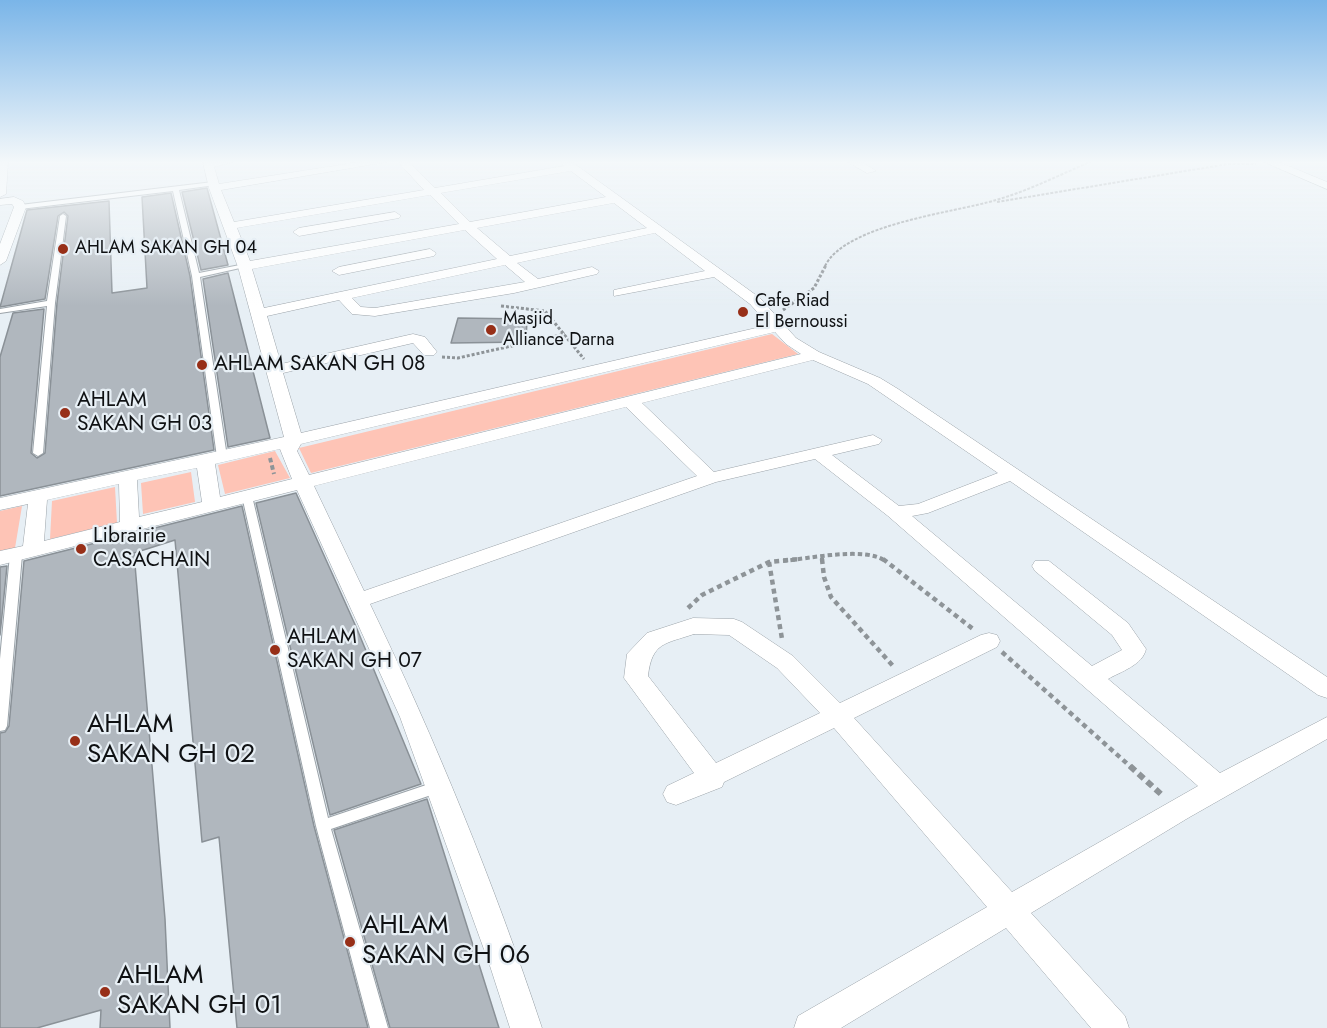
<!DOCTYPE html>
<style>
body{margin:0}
canvas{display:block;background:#e7eff5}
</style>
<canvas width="1327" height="1028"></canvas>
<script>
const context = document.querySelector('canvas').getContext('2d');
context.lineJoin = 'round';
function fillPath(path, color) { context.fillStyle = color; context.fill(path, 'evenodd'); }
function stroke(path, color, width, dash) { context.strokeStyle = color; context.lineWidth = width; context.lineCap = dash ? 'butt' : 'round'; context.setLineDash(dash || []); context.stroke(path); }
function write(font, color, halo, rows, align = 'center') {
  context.font = font + ' Jost,sans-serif'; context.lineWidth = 4.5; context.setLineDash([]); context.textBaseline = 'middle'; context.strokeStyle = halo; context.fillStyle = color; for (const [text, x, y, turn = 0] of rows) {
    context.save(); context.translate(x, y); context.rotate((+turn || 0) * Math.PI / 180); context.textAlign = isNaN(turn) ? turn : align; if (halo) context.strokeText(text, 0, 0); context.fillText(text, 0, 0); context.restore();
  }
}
const green = new Path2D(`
 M772 334 798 354 311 473 299 448Z
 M275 451 290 478 225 494 218 465Z
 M191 472 195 502 143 514 141 483Z
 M115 487 117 523 50 539 52 501Z
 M22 506 15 548 0 551V511Z`);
const building = new Path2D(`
 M207 188 228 265 201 270 182 192Z
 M171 193 190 276 214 450 0 496V357L13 313 44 309 31 453 37 458 45 453 57 303 68 216 64 212 58 216 45 299 0 307 27 210 109 201 112 293 147 288 142 197Z
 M228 273 270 438 228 447 203 279Z
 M458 318 527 319 526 342 451 343Z
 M296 493 357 629 421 784 330 815 256 503Z
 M242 506 314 826 368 1028H237L219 837 202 842 175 540 134 553 165 919 170 1028H100L101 1010 37 1028H0V733L5 732 9 726 24 561Z
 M7 566 0 635V567Z
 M427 799 499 1028H390L334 830Z`);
const pathFar4 = new Path2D(`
 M997 202 1228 164H1256
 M825 266C846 224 953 213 996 200 1028 191 1059 175 1090 162`);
const pathFar3 = new Path2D(`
 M501 306 545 311 584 359
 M783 310 814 288 826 265
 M442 357 458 358 565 334`);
const pathFar2 = new Path2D(`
 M270 458 274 474
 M822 558V561
 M783 561C806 559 866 546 885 561`);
const pathFar1 = new Path2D(`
 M822 559 824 577 831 597 894 667
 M883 559 973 629
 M769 562 782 639
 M688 608 702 595 769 562 799 559
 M1002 652 1132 768`);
const path = new Path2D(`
 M1130 766 1162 795`);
const service = new Path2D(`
 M213 182 216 184 215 185 179 190 199 273 245 264 249 266 200 277 227 457 222 460 217 457 192 276 173 191 20 209 17 207 20 205Z
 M63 214 66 216 55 303 43 453 38 456 33 453 47 306 0 313V309L47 301 60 216Z
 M247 493 252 496 328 818 438 781 443 783 445 787 443 791 331 829 388 1028H370L316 826 242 496Z
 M16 551 22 555 7 726 5 730 0 731V659L10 555Z`);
const minor = new Path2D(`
 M0 162H8L6 194 0 197Z
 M203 162H233L214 167 219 184 359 162H387L221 190 234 222 424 190 398 162H409L435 188 564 166 560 162H572L760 298 796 338 819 352 880 378 898 389 1327 677V698L1318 695 1010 481 928 513 912 516 1092 666 1122 650 1112 635 1035 571 1032 566 1035 561H1049L1128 623 1146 649C1143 665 1120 672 1108 679L1220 773 1327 717V739L1188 818 1031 913 1125 1016 1129 1028H1091L1006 928 841 1028H794L798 1016 987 907 834 728 724 782 722 787 676 805 667 802 663 794 667 786 694 773 624 678 627 654 647 633 693 618 734 619 742 622 793 656 840 703 981 635 989 633 997 635 1000 641 997 647 854 718 1012 892 1198 786 888 516 815 459 716 482 370 604C436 741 494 883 542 1028H510L490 966 400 717 297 490 0 565V551L23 546 28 504 0 510V498L284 437 238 267 209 188ZM571 171 606 197 470 222 441 193ZM430 195 459 224 250 261 237 228ZM614 203 647 228 510 256 477 228ZM465 230 497 259 264 308 252 269ZM655 233 705 271 614 290V296L714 277 750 304 769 325 301 433 283 373 413 343 424 355H434L437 352 425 337 413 334 281 364 267 316 339 300 352 314 375 316 514 293 597 274 599 271 592 267 538 279 517 263ZM505 265 525 282 375 308 361 307 352 298ZM775 332 786 344 801 354 309 475 297 451 301 444ZM813 360 868 384 998 473 918 504 899 506 832 455 879 444 882 440 873 435 714 472 642 403ZM626 407 697 476 364 591 314 486ZM280 449 292 479 220 497 215 464ZM197 468 202 502 139 517 137 480ZM119 484 120 522 44 541 47 500ZM694 634 729 635 777 668 820 713 716 763 648 676C652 642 665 644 694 634Z
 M848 162H862L876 171 867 173Z
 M1264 162H1279L1327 182V189Z
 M14 197 23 201 26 207 6 261 0 265V244L14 207 12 204 0 205V199Z
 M395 212 401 216 399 218 299 236 293 232 299 228Z
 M430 249 436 253 434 256 339 275 332 271 339 267Z`);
const markers = [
 [63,249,6,"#972f18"],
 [743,312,6,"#972f18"],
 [491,330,6,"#972f18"],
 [202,365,6,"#972f18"],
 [65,413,6,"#972f18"],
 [81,549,6,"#972f18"],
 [275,650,6,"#972f18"],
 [75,741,6,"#972f18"],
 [350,942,6,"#972f18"],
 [105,992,6,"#972f18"]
];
const farPoinames = [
 ["AHLAM SAKAN GH 04",75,249],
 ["Cafe Riad",755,302],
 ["El Bernoussi",755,323],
 ["Masjid",503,320],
 ["Alliance Darna",503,341]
];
const poiNames = [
 ["AHLAM SAKAN GH 08",214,365],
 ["AHLAM",77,401],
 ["SAKAN GH 03",77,425],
 ["Librairie",93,537],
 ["CASACHAIN",93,561],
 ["AHLAM",287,638],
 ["SAKAN GH 07",287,662]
];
const nearPoinames = [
 ["AHLAM",87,726],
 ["SAKAN GH 02",87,756],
 ["AHLAM",362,927],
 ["SAKAN GH 06",362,957],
 ["AHLAM",117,977],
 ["SAKAN GH 01",117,1007]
];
fillPath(green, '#fec4b6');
fillPath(building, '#b0b7be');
stroke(building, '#8a9197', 1.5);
stroke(service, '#9ba3a9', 2);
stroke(minor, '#9ba3a9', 1);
stroke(pathFar4, '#8e9498', 2, [3, 1.5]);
stroke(pathFar3, '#8e9498', 3, [3, 2]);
stroke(pathFar2, '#8e9498', 4, [4.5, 3]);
stroke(pathFar1, '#8e9498', 4.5, [5, 4]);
stroke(path, '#8e9498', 6, [7, 4.5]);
fillPath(service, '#fff');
fillPath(minor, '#fff');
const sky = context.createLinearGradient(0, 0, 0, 306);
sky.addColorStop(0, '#7ab5e8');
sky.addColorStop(0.53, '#f4f8fa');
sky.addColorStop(1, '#f4f8fa00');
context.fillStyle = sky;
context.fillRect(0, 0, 1327, 306);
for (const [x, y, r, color] of markers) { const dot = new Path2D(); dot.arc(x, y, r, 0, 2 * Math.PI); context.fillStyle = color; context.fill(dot); stroke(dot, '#e7eff5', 2); }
write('18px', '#0f1113', '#e7eff5', farPoinames, 'left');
write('21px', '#0f1113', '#e7eff5', poiNames, 'left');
write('26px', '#0f1113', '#e7eff5', nearPoinames, 'left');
</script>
